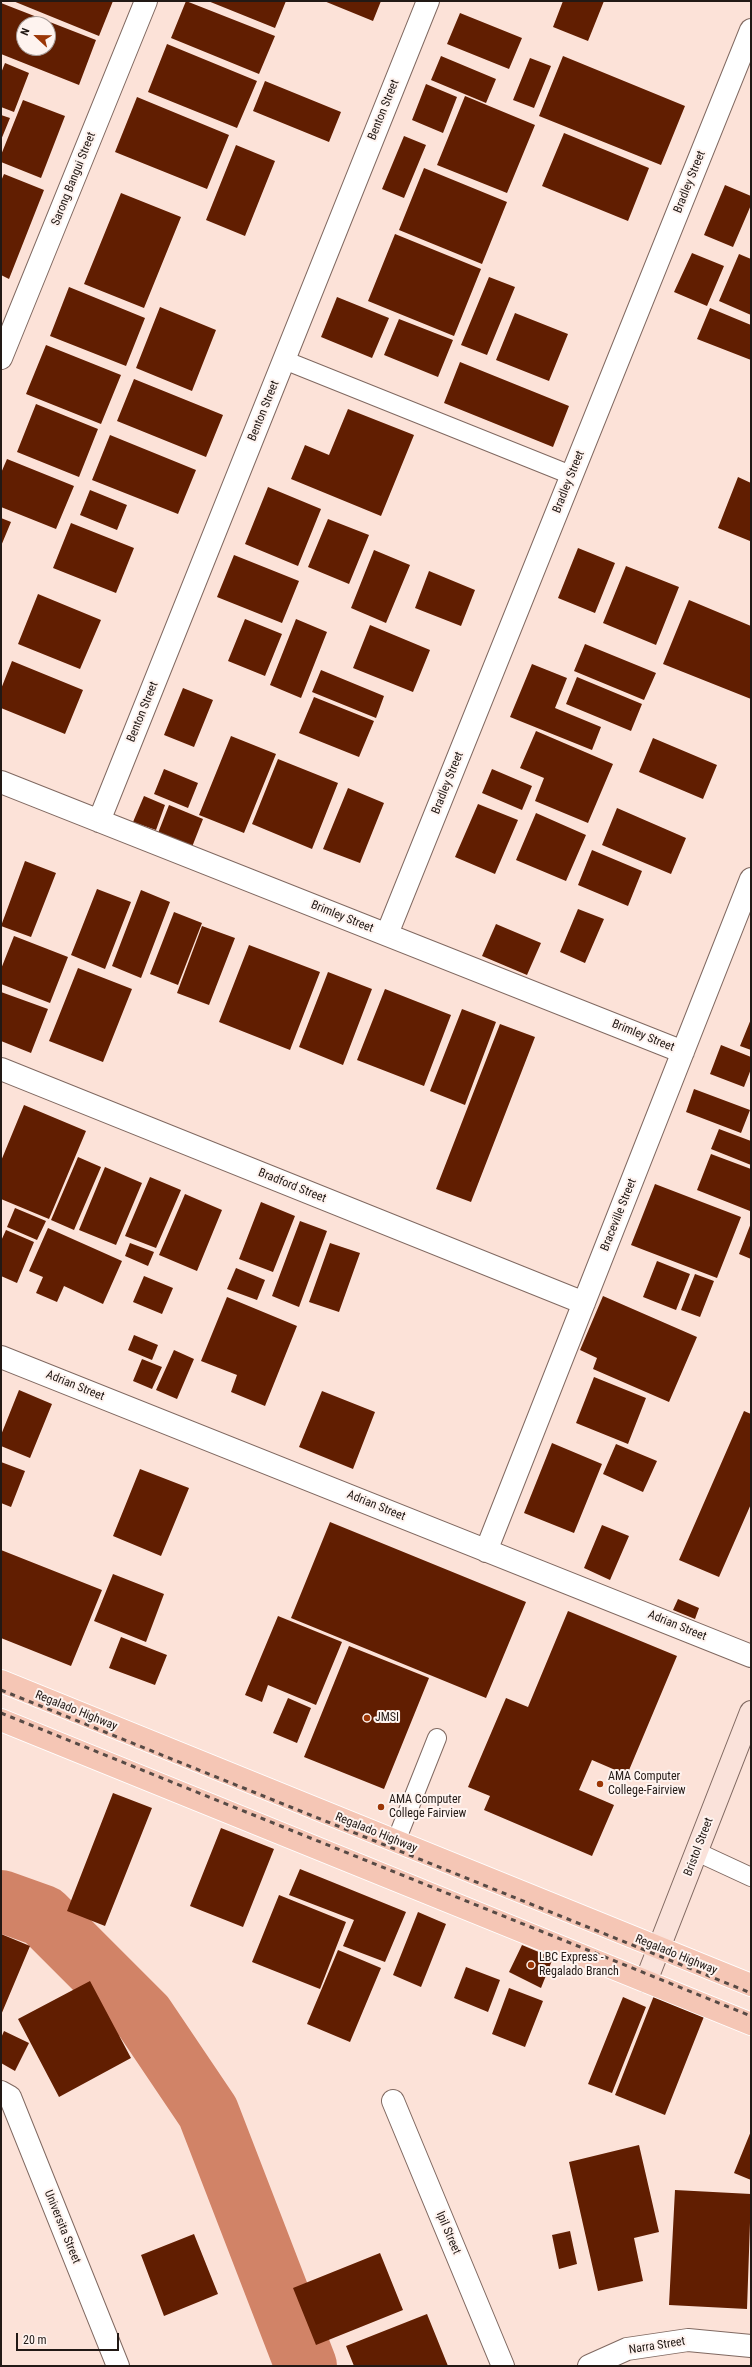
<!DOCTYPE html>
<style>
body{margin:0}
#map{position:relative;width:752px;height:2367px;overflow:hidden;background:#fce2d8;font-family:"Roboto Condensed",sans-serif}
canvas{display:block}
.frame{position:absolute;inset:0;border:2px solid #221915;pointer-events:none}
.north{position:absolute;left:16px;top:16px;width:40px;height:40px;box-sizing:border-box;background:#fef3ef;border:1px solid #a69c98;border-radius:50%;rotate:292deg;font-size:11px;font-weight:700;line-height:16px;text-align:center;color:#221915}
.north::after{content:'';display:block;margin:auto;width:14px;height:18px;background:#9b3606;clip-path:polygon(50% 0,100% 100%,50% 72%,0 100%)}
.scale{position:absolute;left:16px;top:2333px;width:103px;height:18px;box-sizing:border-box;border:2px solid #221915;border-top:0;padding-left:5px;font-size:12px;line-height:14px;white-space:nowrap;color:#221915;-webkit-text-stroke:3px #fef3ef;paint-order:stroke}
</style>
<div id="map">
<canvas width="752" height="2367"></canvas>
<div class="frame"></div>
<div class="north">N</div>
<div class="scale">20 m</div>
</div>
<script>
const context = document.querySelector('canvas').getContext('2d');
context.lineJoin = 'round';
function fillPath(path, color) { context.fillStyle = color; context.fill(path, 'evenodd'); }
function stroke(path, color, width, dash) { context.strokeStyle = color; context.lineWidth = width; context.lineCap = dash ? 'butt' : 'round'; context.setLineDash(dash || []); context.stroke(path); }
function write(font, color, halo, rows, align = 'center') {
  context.font = font + ' "Roboto Condensed",sans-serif'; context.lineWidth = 4; context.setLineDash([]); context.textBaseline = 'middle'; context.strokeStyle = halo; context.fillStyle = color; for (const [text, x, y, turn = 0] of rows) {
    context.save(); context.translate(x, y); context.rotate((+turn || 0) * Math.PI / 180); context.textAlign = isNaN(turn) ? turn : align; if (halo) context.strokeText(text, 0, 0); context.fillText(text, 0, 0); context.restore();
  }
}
const water = new Path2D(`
 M214 2130 230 2138 317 2366H291L214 2163Z`);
const river = new Path2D(`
 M1 1901 43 1916 144 2017 208 2112 306 2366`);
const building = new Path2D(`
 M13 1H113L99 36Z
 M186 1 275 36 259 74 171 38Z
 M208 1H286L275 28Z
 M324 1H381L373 21Z
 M563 1H604L588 41 553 27Z
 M1 3 96 40 79 85 1 54ZM24 24H48V48H24Z
 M460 13 522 38 509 69 447 44Z
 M167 44 257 81 237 128 148 92Z
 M441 56 496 79 486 103 431 80Z
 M563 56 685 106 661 165 539 116Z
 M530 58 551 66 534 108 513 100Z
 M5 63 29 73 14 112 1 107V73Z
 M265 81 341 112 329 142 253 111Z
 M426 84 457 97 443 133 412 120Z
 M465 96 535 125 507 193 437 165Z
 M137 97 229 135 207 189 115 152Z
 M23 100 65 116 41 178 1 162V155Z
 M1 115 10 118 1 140Z
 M564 133 649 168 628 221 542 186Z
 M404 136 426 145 404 198 382 189Z
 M236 145 275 161 245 236 206 220Z
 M424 168 507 202 482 264 399 230Z
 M4 174 44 190 9 279 1 275V181Z
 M725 185 751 196V205L733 247 704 235Z
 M121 193 181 217 144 308 84 284Z
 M395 234 481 269 454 336 368 301Z
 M692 253 724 266 707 306 674 292Z
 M739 254 751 259V315L719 301Z
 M489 277 515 287 487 355 461 345Z
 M69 287 145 318 126 366 50 336Z
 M337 297 389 318 372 358 321 337Z
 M160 307 216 330 192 391 136 368Z
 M710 308 751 325V360L697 339Z
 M515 313 568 334 549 381 496 360Z
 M399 319 453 340 438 377 384 355Z
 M46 345 121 375 101 424 26 394Z
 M460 362 569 406 553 447 444 403Z
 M134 379 223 415 206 457 117 421Z
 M36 404 98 429 79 477 17 452Z
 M348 409 414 435 381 516 291 479 305 445 329 455Z
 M110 435 196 470 178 514 92 480Z
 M7 459 74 486 56 529 1 507V473Z
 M738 477 751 483 750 541 718 528Z
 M268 487 321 509 298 566 245 544Z
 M90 490 127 505 117 530 80 515Z
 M1 518 11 522 1 546Z
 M328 519 369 535 349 584 308 567Z
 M71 523 134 548 116 593 53 568Z
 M578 548 615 563 595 613 558 598Z
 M374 550 410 565 386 623 351 608Z
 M234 555 299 581 282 623 217 597Z
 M626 566 679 587 656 645 603 623Z
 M429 571 475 590 461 626 415 608Z
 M38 594 101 620 80 669 18 644Z
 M689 600 751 626V699L663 664Z
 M245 619 282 634 265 676 228 661Z
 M296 619 327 632 301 698 270 685Z
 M370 625 430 650 413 692 353 668Z
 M585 644 656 673 644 700 574 671Z
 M12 661 83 690 65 734 1 708V689Z
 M532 664 567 678 555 708 601 727 592 750 510 717Z
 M321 670 384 696 376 718 312 692Z
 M577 677 642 704 631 731 566 704Z
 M183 688 213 700 194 747 164 735Z
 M314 697 374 721 359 757 299 733Z
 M536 731 613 764 588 823 535 801 544 778 520 768Z
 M231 736 276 754 244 833 199 815Z
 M653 738 717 765 703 799 639 772Z
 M278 759 338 783 312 849 252 824Z
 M164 769 198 783 188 808 154 794Z
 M492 769 532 786 522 810 482 793Z
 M348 788 384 803 360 863 323 849Z
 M144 796 165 805 156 830 133 822Z
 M478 804 518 820 495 874 455 857Z
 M169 805 203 819 192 847 158 833Z
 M617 808 686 838 671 874 602 845Z
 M536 813 586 835 566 881 516 860Z
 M592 850 642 871 628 906 578 885Z
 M25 861 56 873 31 937 1 926Z
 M97 889 131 902 105 969 71 955Z
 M141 890 170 902 141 978 112 966Z
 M578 909 604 919 585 963 560 952Z
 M174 912 202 923 178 985 150 974Z
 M496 924 541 943 527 975 482 956Z
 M202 926 235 938 209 1005 177 993Z
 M14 936 68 957 50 1003 1 984V969Z
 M249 945 320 972 290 1050 219 1022Z
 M78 968 132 989 103 1062 49 1041Z
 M328 972 372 989 343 1065 299 1047Z
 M385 989 451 1015 424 1086 357 1060Z
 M1 992 48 1009 31 1053 1 1041Z
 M462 1009 496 1022 465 1105 430 1091Z
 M751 1019V1050L740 1046Z
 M500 1024 535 1037 471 1202 436 1189Z
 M721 1045 751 1057V1069L744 1087 710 1074Z
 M694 1089 750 1110 741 1133 686 1112Z
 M24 1105 86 1131 49 1219 1 1199V1161Z
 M719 1129 751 1141V1165L711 1149Z
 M711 1154 751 1169 750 1211 697 1190Z
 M78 1157 101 1167 74 1230 51 1220Z
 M105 1167 142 1183 116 1245 79 1230Z
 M150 1177 181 1190 156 1248 125 1236Z
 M655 1184 741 1217 717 1278 631 1245Z
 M185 1194 222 1210 197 1271 159 1255Z
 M261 1202 295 1216 273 1272 239 1259Z
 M15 1208 46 1221 37 1240 7 1227Z
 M300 1221 327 1231 299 1307 272 1296Z
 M751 1223V1259L739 1254Z
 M48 1228 122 1261 103 1304 64 1286 57 1302 36 1293 43 1277 29 1271Z
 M6 1230 34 1242 17 1283 1 1276V1241Z
 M130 1243 154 1252 148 1266 125 1256Z
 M330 1243 360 1253 339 1312 309 1302Z
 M657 1261 690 1274 676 1310 643 1297Z
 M236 1268 265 1280 257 1300 227 1289Z
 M695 1274 714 1281 700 1317 681 1310Z
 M144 1276 173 1288 162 1314 133 1302Z
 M603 1296 697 1337 669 1402 593 1369 597 1358 580 1350Z
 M227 1297 297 1326 265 1406 231 1392 237 1375 201 1361Z
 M134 1335 158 1345 152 1360 128 1350Z
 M174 1350 194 1359 177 1399 156 1390Z
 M142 1359 162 1367 152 1389 133 1381Z
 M594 1377 646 1398 628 1444 576 1423Z
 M19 1390 52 1404 30 1458 1 1446V1435Z
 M322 1391 375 1412 353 1469 299 1447Z
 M744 1411 751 1414V1504L719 1577 679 1560Z
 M552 1443 602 1464 574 1533 524 1513Z
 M616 1444 657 1461 643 1492 603 1474Z
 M1 1462 25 1471 11 1507 1 1503Z
 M140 1469 189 1488 161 1556 113 1536Z
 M330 1522 526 1602 486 1698 291 1618Z
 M602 1525 629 1536 610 1580 584 1568Z
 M1 1550 102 1590 71 1666 1 1638Z
 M113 1574 164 1594 146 1642 94 1621Z
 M678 1599 699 1608 695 1619 673 1610Z
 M568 1611 677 1656 627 1775 592 1760 579 1790 614 1805 592 1856 484 1810 490 1796 468 1787 506 1698 528 1707Z
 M278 1616 342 1642 316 1705 268 1685 262 1702 245 1695Z
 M121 1637 167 1655 155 1685 109 1668Z
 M349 1646 429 1678 384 1789 304 1757Z
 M288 1698 311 1708 297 1743 273 1733Z
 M113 1793 152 1808 105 1926 67 1911Z
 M221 1828 274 1849 243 1927 190 1906Z
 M300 1869 406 1912 385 1962 343 1946 354 1920 289 1895Z
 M279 1895 346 1922 320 1989 252 1962Z
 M418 1912 446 1924 421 1987 393 1975Z
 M1 1934 30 1946 1 2015Z
 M522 1945 553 1958 541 1988 509 1972Z
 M338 1950 381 1968 350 2042 307 2024Z
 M466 1967 500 1980 488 2012 454 1998Z
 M90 1981 131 2058 59 2097 18 2019Z
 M509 1988 543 2001 525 2047 492 2034Z
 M655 1993 705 2014 665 2115 615 2095Z
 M623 1997 646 2007 612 2093 588 2084Z
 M4 2031 29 2043 15 2071 1 2063V2038Z
 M751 2131V2180L734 2173Z
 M639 2145 659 2232 634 2238 643 2281 598 2291 569 2162Z
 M675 2190 751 2194 747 2309 669 2305Z
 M570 2231 577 2264 559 2269 552 2235Z
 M194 2234 218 2294 164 2316 141 2255Z
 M380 2253 403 2310 316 2345 293 2288Z
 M427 2314 448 2366H354L346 2346Z`);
const lane = new Path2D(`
 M284 360 571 475
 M396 1841 437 1738
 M697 1852 751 1877`);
const street = new Path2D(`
 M1 358 146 1
 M1 782 683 1052
 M99 821 428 1
 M387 934 751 30
 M1 1069 584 1303
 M1 1357 751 1656
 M486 1551 751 879
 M1 2092 10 2097 118 2366
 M393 2101 503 2366
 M589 2366 627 2349 688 2340 751 2346`);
const secondary = new Path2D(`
 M646 1981 751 1712`);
const primary = new Path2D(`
 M1 1681 751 1985
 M1 1720 751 2024`);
const rail = new Path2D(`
 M1 1690 751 1993
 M1 1713 751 2016`);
const markers = [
 [367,1718,4,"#9b3606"],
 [600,1784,4,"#9b3606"],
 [381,1807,4,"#9b3606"],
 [531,1965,4,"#9b3606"]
];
const streetNames = [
 ["Benton Street",384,110,-68],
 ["Sarong Bangui Street",74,179,-68],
 ["Bradley Street",690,182,-68],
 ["Benton Street",264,411,-68],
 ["Bradley Street",569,482,-68],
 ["Benton Street",143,712,-68],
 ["Bradley Street",448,783,-68],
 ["Brimley Street",342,917,22],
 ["Brimley Street",643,1036,22],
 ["Bradford Street",292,1186,22],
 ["Braceville Street",619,1215,-68],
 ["Adrian Street",75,1386,22],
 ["Adrian Street",376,1506,22],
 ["Adrian Street",677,1626,22],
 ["Regalado Highway",76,1711,22],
 ["Regalado Highway",376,1833,22],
 ["Bristol Street",699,1847,-69],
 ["Regalado Highway",676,1955,22],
 ["Universita Street",62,2227,68],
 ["Ipil Street",448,2233,67],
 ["Narra Street",657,2346,-9]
];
const poiNames = [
 ["JMSI",375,1718],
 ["AMA Computer",608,1777],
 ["College-Fairview",608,1791],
 ["AMA Computer",389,1800],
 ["College Fairview",389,1814],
 ["LBC Express -",539,1958],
 ["Regalado Branch",539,1972]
];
fillPath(water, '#d18367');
stroke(river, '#d18367', 62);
fillPath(building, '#611e01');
stroke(lane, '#806961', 20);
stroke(street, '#806961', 24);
stroke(secondary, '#806961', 24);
stroke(primary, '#fff', 24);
stroke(lane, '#fff', 18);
stroke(street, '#fff', 22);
stroke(secondary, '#fae2da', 22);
stroke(primary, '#f5c6b5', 22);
stroke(rail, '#574a45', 3, [5, 5]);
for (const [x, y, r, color] of markers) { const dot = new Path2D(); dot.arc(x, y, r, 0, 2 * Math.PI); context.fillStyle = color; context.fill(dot); stroke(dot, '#fef3ef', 1.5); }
write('12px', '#221915', '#fef3ef', streetNames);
write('12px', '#221915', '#fef3ef', poiNames, 'left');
</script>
